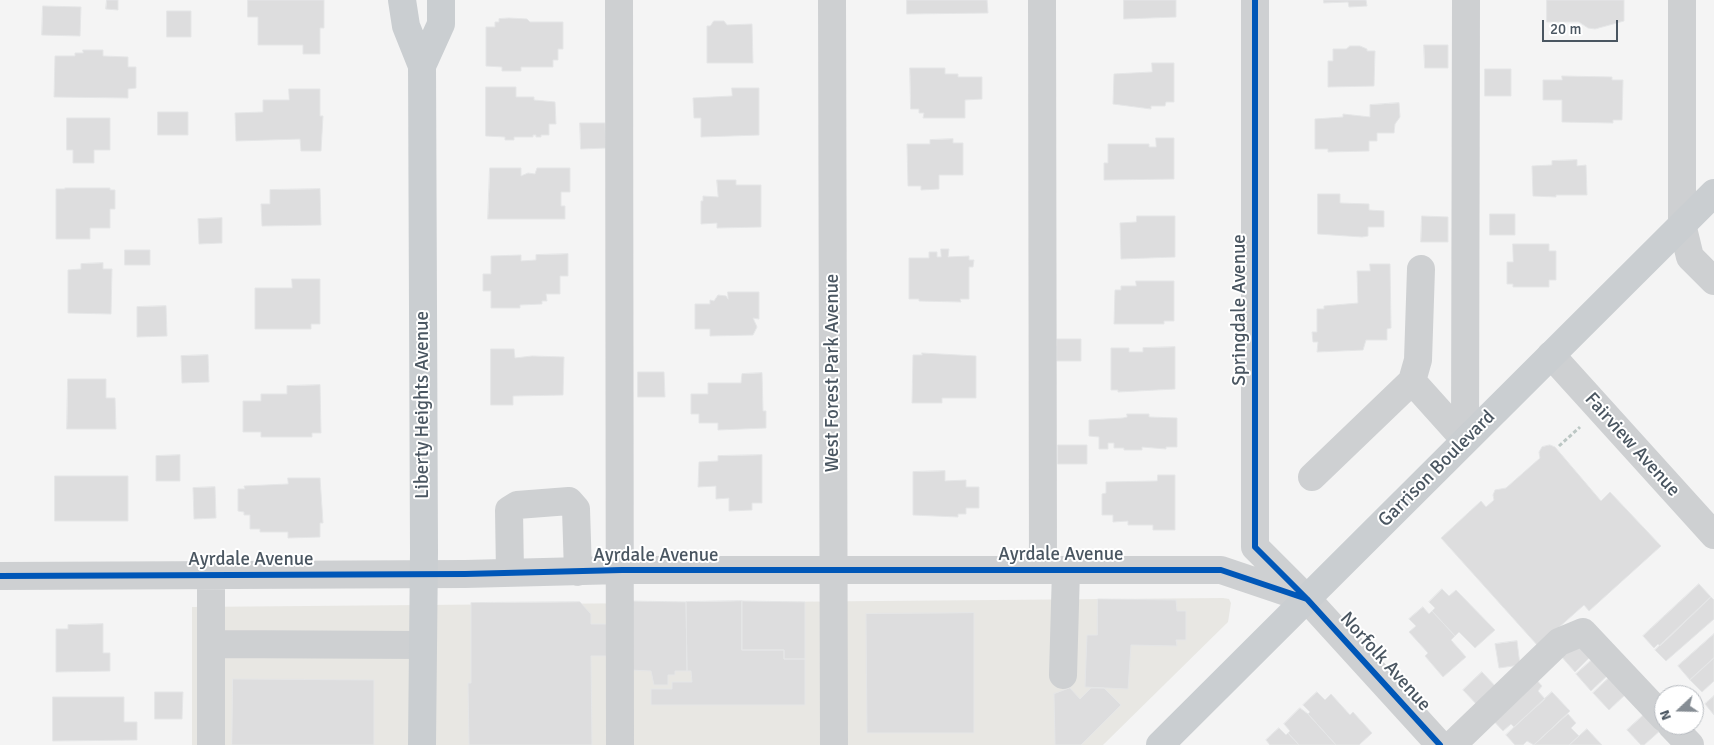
<!DOCTYPE html>
<style>
body{margin:0}
#map{position:relative;width:1714px;height:745px;overflow:hidden;background:#f4f4f4;font-family:Signika,sans-serif}
canvas{display:block}
.north{position:absolute;left:1654px;top:685px;width:50px;height:50px;box-sizing:border-box;background:#fff;border:1px solid #b7bbc0;border-radius:50%;rotate:249deg;font-size:14px;font-weight:700;line-height:20px;text-align:center;color:#4a5661}
.north::after{content:'';display:block;margin:auto;width:18px;height:22px;background:#868d94;clip-path:polygon(50% 0,100% 100%,50% 72%,0 100%)}
.scale{position:absolute;left:1542px;top:20px;width:76px;height:22px;box-sizing:border-box;border:2px solid #4a5661;border-top:0;padding-left:6px;font-size:15px;line-height:18px;white-space:nowrap;color:#4a5661;-webkit-text-stroke:4px #fff;paint-order:stroke}
</style>
<div id="map">
<canvas width="1714" height="745"></canvas>
<div class="north">N</div>
<div class="scale">20 m</div>
</div>
<script>
const context = document.querySelector('canvas').getContext('2d');
context.lineJoin = 'round';
function fillPath(path, color) { context.fillStyle = color; context.fill(path, 'evenodd'); }
function stroke(path, color, width, dash) { context.strokeStyle = color; context.lineWidth = width; context.lineCap = dash ? 'butt' : 'round'; context.setLineDash(dash || []); context.stroke(path); }
function write(font, color, halo, rows, align = 'center') {
  context.font = font + ' Signika,sans-serif'; context.lineWidth = 4; context.setLineDash([]); context.textBaseline = 'middle'; context.strokeStyle = halo; context.fillStyle = color; for (const [text, x, y, turn = 0] of rows) {
    context.save(); context.translate(x, y); context.rotate((+turn || 0) * Math.PI / 180); context.textAlign = isNaN(turn) ? turn : align; if (halo) context.strokeText(text, 0, 0); context.fillText(text, 0, 0); context.restore();
  }
}
const commercial = new Path2D(`
 M1223 598 1229 599 1231 603 1228 622 1103 745H192V607Z`);
const building = new Path2D(`
 M107 0H118V10L106 9Z
 M248 0H324V28H320V54H303V45H258V17H248Z
 M907 0H987L988 13 907 14Z
 M1124 0H1176V17L1124 19Z
 M1324 0H1366L1367 6 1349 7 1348 2 1324 3Z
 M1547 0H1624V21L1595 29 1588 28 1579 22H1547Z
 M43 6 81 7 80 36 42 35Z
 M167 11H191V37H167Z
 M509 18 527 19 530 22H563V49H558V60H553V67H521V71H502V67L486 66V27H495V22H499V19Z
 M714 21H724L727 25 752 24 753 63H707V26H710Z
 M1424 45H1448V68H1425Z
 M1350 46H1360L1367 49V51H1375L1374 86 1328 87V61H1333V49H1346Z
 M83 50H103V56L128 57V67H136V88L128 89V98L54 97 55 56H75V53H83Z
 M1152 63H1174V102H1166L1165 106H1151V109L1113 104 1114 74 1152 72Z
 M910 68H945V74H958V77H982V99L965 100V118H923L924 113H919V109H911Z
 M1485 69H1511V96H1485Z
 M1562 76 1612 77V80H1623L1622 120H1613V123L1562 122V100H1543V80H1562Z
 M486 87H516V97H534V100L555 102 556 124H549V135H541V137H536V135H533V137H514V140H505V137L486 136Z
 M732 88H759V135L701 137V118H694L693 98 732 96Z
 M289 89H320V116H323L321 151H301L300 139 236 141 235 113 263 112V100H289Z
 M1399 103 1400 117 1395 124 1394 133H1377V141H1369V151L1328 152V149H1315V119L1343 117V114L1370 117V105Z
 M158 112H188V135H158Z
 M67 118H110V150H94V163H73V150H67Z
 M580 123H605L606 148 581 149Z
 M1156 138H1174V179L1104 180V163H1108V144H1149V147H1156Z
 M953 139V143H963V175H939V189L921 190V186H908L907 144H930V140Z
 M1577 160V166L1586 165 1587 195H1556V197L1533 196 1532 166 1552 165V161Z
 M490 168H521V176L528 173 535 174 537 168H570V192H561V206H565V219H488Z
 M717 180H736V185H761V227L717 228V223L701 224V201H703V196L718 197Z
 M65 188H110V190H115V209H110V228H90V239H56V189H65Z
 M320 189 321 225 262 226 261 204H270V190Z
 M1318 194H1340V203L1369 204V210L1384 211V227H1368V236L1362 237 1318 234Z
 M1490 214H1515V235H1490Z
 M1137 216H1175V257L1121 259 1120 223 1136 222Z
 M1422 216 1448 217V242H1421Z
 M222 218V243L199 244 198 219Z
 M1513 244H1549V251H1556V280H1549V287H1513V284H1507V262H1513Z
 M941 249H949L948 257 969 256V260H974L973 267H969V299H960L961 302 919 301V299H909V258H929V252H937V257H941Z
 M125 250H150V265H125Z
 M568 254V276H560V294H546L547 301H542V304L520 305V308H491V291H483V274H491V256L521 255V261L536 260V255Z
 M103 263V269H112L111 314 68 313V270L81 269V264Z
 M1370 264H1390L1391 328 1387 329V340H1366L1363 350 1317 352 1318 342H1313L1312 332H1317V309H1324V306L1358 303 1357 271H1370Z
 M292 279H320V324H311V329H255V288H292Z
 M1136 281H1174V321H1164V324H1114L1115 290H1121V286H1136Z
 M728 292H759V319L753 318 757 327 753 335 710 336V329H695V304H710V300L714 301 718 295 726 296 728 299Z
 M166 306 167 336 137 337V307Z
 M1057 339H1081V361H1057Z
 M1175 347V389L1118 392V390H1111V348H1129V352H1143V348Z
 M491 349H514L515 358 532 356 564 357 563 395 513 396V405H491Z
 M922 353 976 356V398H942V403H912L913 355H922Z
 M208 355 209 382 182 383 181 356Z
 M638 372H664L665 397H638Z
 M762 373 763 411H766V428L718 430V423H699V414H691V394H708V383H741L742 374Z
 M68 379H106V398H115L116 429H67Z
 M320 385 321 433H312V437H261V432H243V401H261V394H287V386Z
 M1127 414H1149V417L1177 418V447H1166V449L1142 447V450H1124V448H1114V443H1108V449H1099V437L1089 436V420L1123 418 1127 417Z
 M1058 445H1087V464H1058Z
 M1550 445 1555 447 1601 501 1610 492 1661 546 1589 611 1584 605 1538 646 1441 538 1481 501 1486 507 1494 500 1493 495 1495 490 1506 488 1540 458 1539 452 1542 447Z
 M180 455V481H156V456Z
 M762 455V503H752V510L729 511V498L716 499V486L698 487 699 462 718 461V456Z
 M945 471V481L966 480V487H979V508H966V514H958V517L913 515V472Z
 M1158 475H1175V530H1153V525H1128V521L1113 522V515H1102V494L1106 493V482L1157 481Z
 M55 476H128V521H55Z
 M288 478H320L323 523H320V537L288 538V532H260V529H250V515H244V512L238 511V489H245L244 486 288 484Z
 M215 487 216 518 194 519 193 488Z
 M1699 584 1711 597 1660 646 1658 644 1654 648 1643 636Z
 M1442 589 1449 596 1456 590 1495 630 1475 648 1459 632 1455 636 1432 611 1435 608 1429 602Z
 M1711 597 1714 600V619L1666 661 1655 650Z
 M1098 599 1176 600 1177 611H1186V640H1176L1177 646 1131 645 1128 689 1085 687 1087 635H1097Z
 M630 601 686 602 687 671H675V675H668V685H654L651 671 630 670Z
 M742 601 805 602V659H784V650H742Z
 M742 601V650H784V659H805V705H651V689H672V682H692L691 671H687L686 602Z
 M580 602 591 614V624H612L613 656H591L592 745H469L468 683H471V603Z
 M1423 607 1429 614 1432 611 1455 636 1451 640 1466 657 1443 677 1425 656 1428 653 1409 632 1416 626 1409 619Z
 M974 613V733H867L866 614Z
 M103 624V653H110V671L56 672V629H68V625Z
 M1714 634V658L1690 680 1678 666Z
 M1578 640 1592 655 1575 672 1560 655Z
 M1517 641 1520 665 1499 668 1495 644Z
 M1594 658 1609 674 1591 691 1576 674Z
 M1714 658V681L1702 692 1690 680Z
 M1482 672 1499 690 1480 708 1463 690Z
 M1611 676 1627 693 1609 710 1593 693Z
 M1534 677 1542 686 1538 691 1545 699 1514 727 1511 724 1503 731 1489 716Z
 M233 679 374 680V745H232Z
 M1070 688 1080 699 1091 688H1104L1121 705 1081 745H1055L1054 694Z
 M155 692H183L182 719H155Z
 M1317 692 1325 700 1331 694 1350 715 1353 712 1372 733 1359 745H1336L1308 714 1310 712 1303 705Z
 M1552 692 1570 711 1534 745 1527 741 1523 745H1515L1506 735Z
 M1714 696V715L1705 704Z
 M53 697H124V722H137V740L53 741Z
 M1300 708 1308 714 1336 745H1299L1288 733 1290 731 1284 724Z
 M1647 712 1662 729 1644 745H1641L1627 730Z
 M1568 714 1576 723 1571 728 1579 736 1569 745H1534Z
 M1279 728 1286 735 1288 733 1299 745H1270L1266 740Z
 M1587 729 1602 745H1569L1579 736Z`);
const path = new Path2D(`
 M1559 446 1580 427`);
const minor = new Path2D(`
 M619 0 620 745
 M832 0 834 745
 M1042 0 1043 570
 M1255 0V547L1307 599 1440 745
 M1682 0V224L1690 257 1714 281
 M1421 269 1418 360 1412 381 1465 440
 M1551 355 1714 535
 M1465 440 1466 0
 M1312 477 1412 381
 M510 573 509 510 517 505 569 501 576 509 578 572
 M0 576 465 574 622 570H1221L1307 599
 M211 576V745
 M211 644 423 645
 M1063 675 1066 570
 M1671 725 1690 745
 M1452 745 1559 642 1583 632 1664 718`);
const major = new Path2D(`
 M402 0 406 26 422 66 424 552 422 745
 M422 66 441 24V0
 M1160 745 1714 193`);
const cycleway = new Path2D(`
 M1255 0V547L1307 599 1440 745
 M0 576 465 574 622 570H1221L1307 599`);
const streetNames = [
 ["Springdale Avenue",1240,310,-90],
 ["West Forest Park Avenue",833,373,-90],
 ["Liberty Heights Avenue",423,405,-90],
 ["Fairview Avenue",1632,445,48],
 ["Garrison Boulevard",1437,469,-45],
 ["Ayrdale Avenue",1061,555],
 ["Ayrdale Avenue",656,556],
 ["Ayrdale Avenue",251,560],
 ["Norfolk Avenue",1385,662,48]
];
fillPath(commercial, '#e8e7e3');
fillPath(building, '#ddddde');
stroke(building, '#e5e6e7', 1);
stroke(path, '#bcc7c4', 3, [4, 2.5]);
stroke(minor, '#ced0d2', 28);
stroke(major, '#caced1', 28);
stroke(cycleway, '#0057b8', 6);
write('19px', '#4a5661', '#fff', streetNames);
</script>
